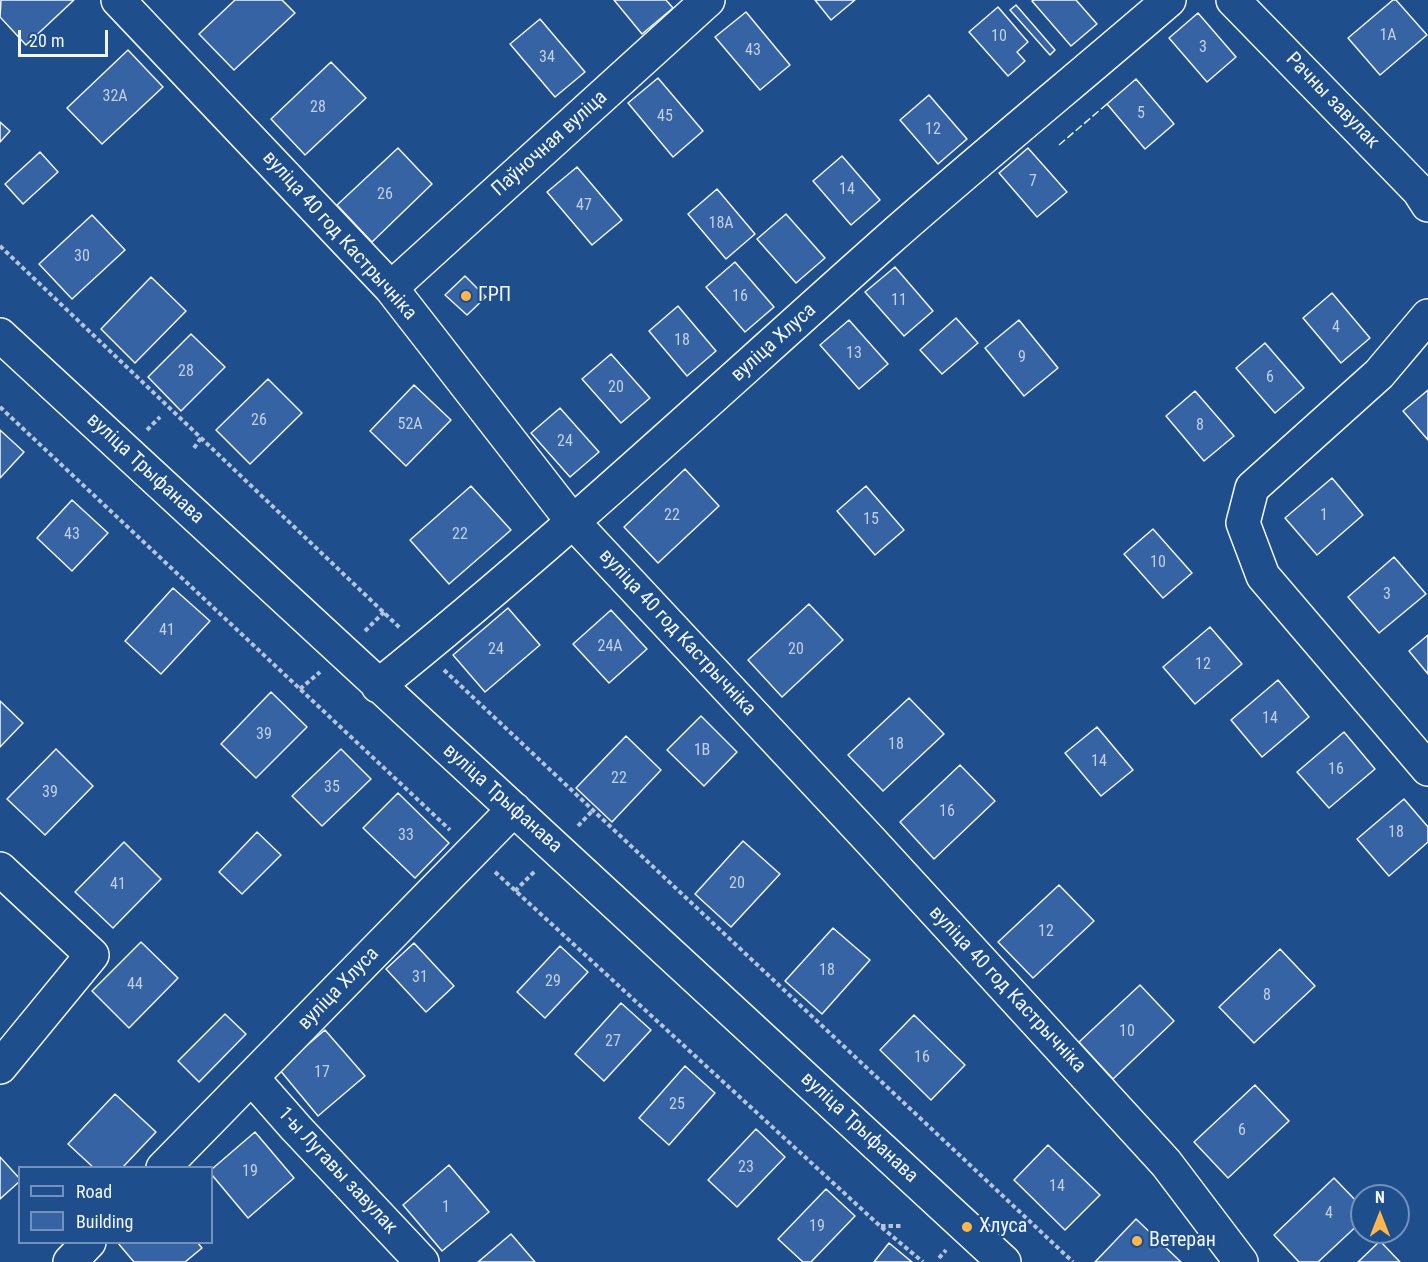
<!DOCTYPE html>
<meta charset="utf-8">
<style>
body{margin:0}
#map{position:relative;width:1428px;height:1262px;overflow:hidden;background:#1f4e8c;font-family:"Roboto Condensed",sans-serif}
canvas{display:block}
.legend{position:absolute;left:18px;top:1166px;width:195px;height:78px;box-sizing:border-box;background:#1f4e8c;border:2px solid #7391ba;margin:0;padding:8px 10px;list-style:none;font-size:18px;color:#f2f6ff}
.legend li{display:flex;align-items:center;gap:12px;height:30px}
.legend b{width:30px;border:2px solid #7391ba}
.north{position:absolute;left:1350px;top:1184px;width:60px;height:60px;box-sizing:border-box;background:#1f4e8c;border:2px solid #7391ba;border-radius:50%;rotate:0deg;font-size:16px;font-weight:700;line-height:24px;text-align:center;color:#f2f6ff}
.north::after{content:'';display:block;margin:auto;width:21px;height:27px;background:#ffb74d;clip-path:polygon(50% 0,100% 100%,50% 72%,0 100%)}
.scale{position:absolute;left:18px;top:30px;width:90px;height:27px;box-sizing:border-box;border:3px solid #f2f6ff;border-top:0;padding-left:8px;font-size:18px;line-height:21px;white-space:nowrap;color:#f2f6ff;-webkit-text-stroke:4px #1f4e8c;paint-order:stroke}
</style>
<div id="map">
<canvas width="1428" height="1262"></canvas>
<ul class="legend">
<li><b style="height:8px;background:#1f4e8c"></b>Road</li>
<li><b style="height:16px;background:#3563a3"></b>Building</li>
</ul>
<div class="north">N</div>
<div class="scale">20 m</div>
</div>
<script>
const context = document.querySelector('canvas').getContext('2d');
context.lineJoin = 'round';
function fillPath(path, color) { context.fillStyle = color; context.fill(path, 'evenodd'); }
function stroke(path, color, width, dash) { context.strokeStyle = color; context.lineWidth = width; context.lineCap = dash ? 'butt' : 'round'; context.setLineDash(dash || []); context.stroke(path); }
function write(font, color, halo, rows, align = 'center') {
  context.font = font + ' "Roboto Condensed",sans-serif'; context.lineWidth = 4.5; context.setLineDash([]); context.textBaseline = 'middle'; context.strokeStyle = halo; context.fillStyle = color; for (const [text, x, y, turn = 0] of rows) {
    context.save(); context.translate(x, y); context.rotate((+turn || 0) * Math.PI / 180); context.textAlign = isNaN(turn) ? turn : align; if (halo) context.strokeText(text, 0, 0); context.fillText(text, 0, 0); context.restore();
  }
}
const building = new Path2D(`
 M1 0H74L26 45 0 17Z
 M235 0H282L295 13 234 70 199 34Z
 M614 0H666L673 8 642 34Z
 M815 0H855L831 20Z
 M1034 0H1076L1097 24 1071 46 1032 1Z
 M1393 0H1396L1427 35 1380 75 1348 38Z
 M1016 5 1055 50 1050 55 1010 10Z
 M998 7 1028 42 1017 52 1025 61 1008 76 969 32Z
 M746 12 790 65 760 90 715 37Z
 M1198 13 1236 57 1207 82 1169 38Z
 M540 19 585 72 555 97 510 44Z
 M128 50 163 87 102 144 67 108Z
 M331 62 366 98 305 155 271 119Z
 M658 78 703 131 673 157 628 103Z
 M1136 79 1174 124 1145 149 1107 104Z
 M929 95 967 139 938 164 900 120Z
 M0 122 10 131 0 142Z
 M398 148 432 184 372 242 337 205Z
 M1028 148 1067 192 1037 217 999 173Z
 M40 152 58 172 23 204 5 184Z
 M842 156 880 200 851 225 813 181Z
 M577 167 622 220 592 245 547 192Z
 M717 189 755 234 726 259 688 214Z
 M786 214 825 258 796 283 757 239Z
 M92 215 125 250 72 299 39 264Z
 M735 262 774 307 745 332 706 287Z
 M895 267 933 311 904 336 865 292Z
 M465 276 486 297 467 315 445 295Z
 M151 277 186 311 135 363 101 329Z
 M1332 293 1370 338 1341 363 1303 318Z
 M678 306 716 351 687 376 649 331Z
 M956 318 978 343 942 374 920 350Z
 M849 320 888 364 859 389 820 345Z
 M1019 320 1058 368 1024 396 985 348Z
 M191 334 225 367 181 411 148 377Z
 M1265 343 1304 388 1275 413 1236 368Z
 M611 354 650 398 621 423 582 379Z
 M268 379 302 413 250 464 216 430Z
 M414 385 451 420 406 466 370 431Z
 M1428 390V440L1403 411Z
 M1195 391 1234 436 1204 461 1166 416Z
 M560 408 599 452 570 477 531 433Z
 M0 430 24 452 0 478Z
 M685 469 719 506 658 563 624 527Z
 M1332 478 1363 515 1317 555 1285 518Z
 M471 486 511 530 449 584 410 540Z
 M866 486 904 530 875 555 837 511Z
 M72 500 108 533 72 571 37 538Z
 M1153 529 1192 573 1163 598 1124 554Z
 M1394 557 1426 594 1379 633 1348 597Z
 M173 588 210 621 161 674 125 641Z
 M809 604 843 640 782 697 748 660Z
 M508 608 540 645 485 692 453 655Z
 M611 610 647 649 609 683 573 644Z
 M1210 627 1242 664 1195 704 1163 667Z
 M1428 635V674L1409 651Z
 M1278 680 1309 717 1262 757 1231 720Z
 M271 692 307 727 256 778 221 744Z
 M909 698 944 734 883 791 848 755Z
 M0 701 23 723 0 747Z
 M701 716 737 752 704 786 667 750Z
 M1097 727 1133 770 1101 796 1065 753Z
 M1344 732 1375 769 1329 808 1297 772Z
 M626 736 661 770 612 822 576 788Z
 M56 749 93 786 45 835 7 799Z
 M341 749 371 779 322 826 292 796Z
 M960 765 995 801 934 859 900 822Z
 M398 793 449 843 415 878 363 828Z
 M1404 799 1428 827V842L1389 876 1357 839Z
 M257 832 281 855 242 894 219 872Z
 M743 841 780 874 731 927 695 894Z
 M124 842 161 879 113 928 75 892Z
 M1059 885 1094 921 1033 978 998 942Z
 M833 928 870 960 822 1014 785 981Z
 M141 942 178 978 129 1028 92 991Z
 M414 943 454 986 426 1012 386 969Z
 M560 946 588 972 545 1018 517 992Z
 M1280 949 1315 986 1254 1043 1219 1007Z
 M1140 985 1174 1021 1113 1079 1079 1042Z
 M621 1003 651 1030 604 1081 575 1054Z
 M225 1014 246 1034 199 1082 178 1061Z
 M914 1015 965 1065 931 1100 880 1050Z
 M325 1030 365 1076 318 1116 279 1069Z
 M685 1066 715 1093 669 1145 639 1118Z
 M1255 1085 1289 1121 1228 1178 1194 1142Z
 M115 1094 156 1132 122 1168H94L68 1144Z
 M756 1129 785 1157 737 1207 708 1180Z
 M255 1132 294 1178 248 1218 212 1175V1169Z
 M1048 1145 1100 1195 1065 1230 1014 1180Z
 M0 1157 20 1179V1181L0 1199Z
 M449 1165 489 1212 442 1251 403 1205Z
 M1334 1178 1362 1207V1221L1318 1262H1299L1274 1235Z
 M826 1189 855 1216 811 1262H803L778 1239Z
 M1136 1219 1181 1262H1095Z
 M511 1234 535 1262H478Z
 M1380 1241 1400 1262H1358Z
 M117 1242H197L202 1248 185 1262H134Z
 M889 1243 912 1262H874Z`);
const path = new Path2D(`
 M0 246 400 628
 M0 407 450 830
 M147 430 160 417
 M194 448 201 438
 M365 631 384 612
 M444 670 1073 1262
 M300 689 320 672
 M578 826 593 810
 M495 872 880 1226 923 1262
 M515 891 536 870
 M881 1226H901
 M939 1258 946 1250`);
const minor = new Path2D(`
 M118 0 391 288 573 522 870 840 1166 1163 1241 1262
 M1233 0 1419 191 1428 205
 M391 288 708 0
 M1428 316 1379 374 1252 488 1243 523 1263 576 1428 769
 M0 335 1004 1262
 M378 686C555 544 720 389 889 239 981 158 1076 80 1169 0
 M0 869 92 955 0 1067
 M252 1078 296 1128 422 1262
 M163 1168 514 809
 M70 1262 89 1242`);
const fence = new Path2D(`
 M1059 145 1107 104`);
const markers = [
 [466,296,6,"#ffb74d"],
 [967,1227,6,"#ffb74d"],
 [1137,1241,6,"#ffb74d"]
];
const numberNames = [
 ["1А",1388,36],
 ["10",999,37],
 ["3",1203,48],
 ["43",753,51],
 ["34",547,58],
 ["32А",115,97],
 ["28",318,108],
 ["5",1141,114],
 ["45",665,117],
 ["12",933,130],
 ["7",1033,182],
 ["14",847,190],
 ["26",385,195],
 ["47",584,206],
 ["18А",721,224],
 ["30",82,257],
 ["16",740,297],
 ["11",899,301],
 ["4",1336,328],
 ["18",682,341],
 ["13",854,354],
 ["9",1022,358],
 ["28",186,372],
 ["6",1270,378],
 ["20",616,388],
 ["26",259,421],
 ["52А",410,425],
 ["8",1200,426],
 ["24",565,442],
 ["22",672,516],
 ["1",1324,516],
 ["15",871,520],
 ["43",72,535],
 ["22",460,535],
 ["10",1158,563],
 ["3",1387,595],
 ["41",167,631],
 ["24А",610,647],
 ["24",496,650],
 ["20",796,650],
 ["12",1203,665],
 ["14",1270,719],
 ["39",264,735],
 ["18",896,745],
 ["1В",702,751],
 ["14",1099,762],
 ["16",1336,770],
 ["22",619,779],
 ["35",332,788],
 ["39",50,793],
 ["16",947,812],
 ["18",1396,833],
 ["33",406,836],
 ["20",737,884],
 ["41",118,885],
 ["12",1046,932],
 ["18",827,971],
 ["31",420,978],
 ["29",553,982],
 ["44",135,985],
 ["8",1267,996],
 ["10",1127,1032],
 ["27",613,1042],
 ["16",922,1058],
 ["17",322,1073],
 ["25",677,1105],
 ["6",1242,1131],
 ["23",746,1168],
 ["19",250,1172],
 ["14",1057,1187],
 ["1",446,1208],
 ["4",1329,1214],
 ["19",817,1227]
];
const streetNames = [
 ["Рачны завулак",1332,101,46],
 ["Паўночная вуліца",550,144,-42],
 ["вуліца 40 год Кастрычніка",339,236,48],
 ["вуліца Хлуса",774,343,-42],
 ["вуліца Трыфанава",145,469,43],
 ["вуліца 40 год Кастрычніка",677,633,47],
 ["вуліца Трыфанава",502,799,42],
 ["вуліца Хлуса",339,989,-46],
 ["вуліца 40 год Кастрычніка",1007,990,47],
 ["вуліца Трыфанава",859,1128,43],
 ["1-ы Лугавы завулак",337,1171,47]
];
const poiNames = [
 ["ГРП",478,296],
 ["Хлуса",979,1227],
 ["Ветеран",1149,1241]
];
fillPath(building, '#3563a3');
stroke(building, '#f2f6ff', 1.5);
stroke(minor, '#f2f6ff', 36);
stroke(path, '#b3c4dc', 4, [4.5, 3]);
stroke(minor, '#1f4e8c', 33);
stroke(fence, '#f2f6ff', 1.5, [8, 3]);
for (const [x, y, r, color] of markers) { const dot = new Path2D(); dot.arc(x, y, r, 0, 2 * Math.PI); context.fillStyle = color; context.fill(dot); stroke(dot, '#1f4e8c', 2); }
write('16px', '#c3d1e8', null, numberNames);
write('20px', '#f2f6ff', '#1f4e8c', streetNames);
write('20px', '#f2f6ff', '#1f4e8c', poiNames, 'left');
</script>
